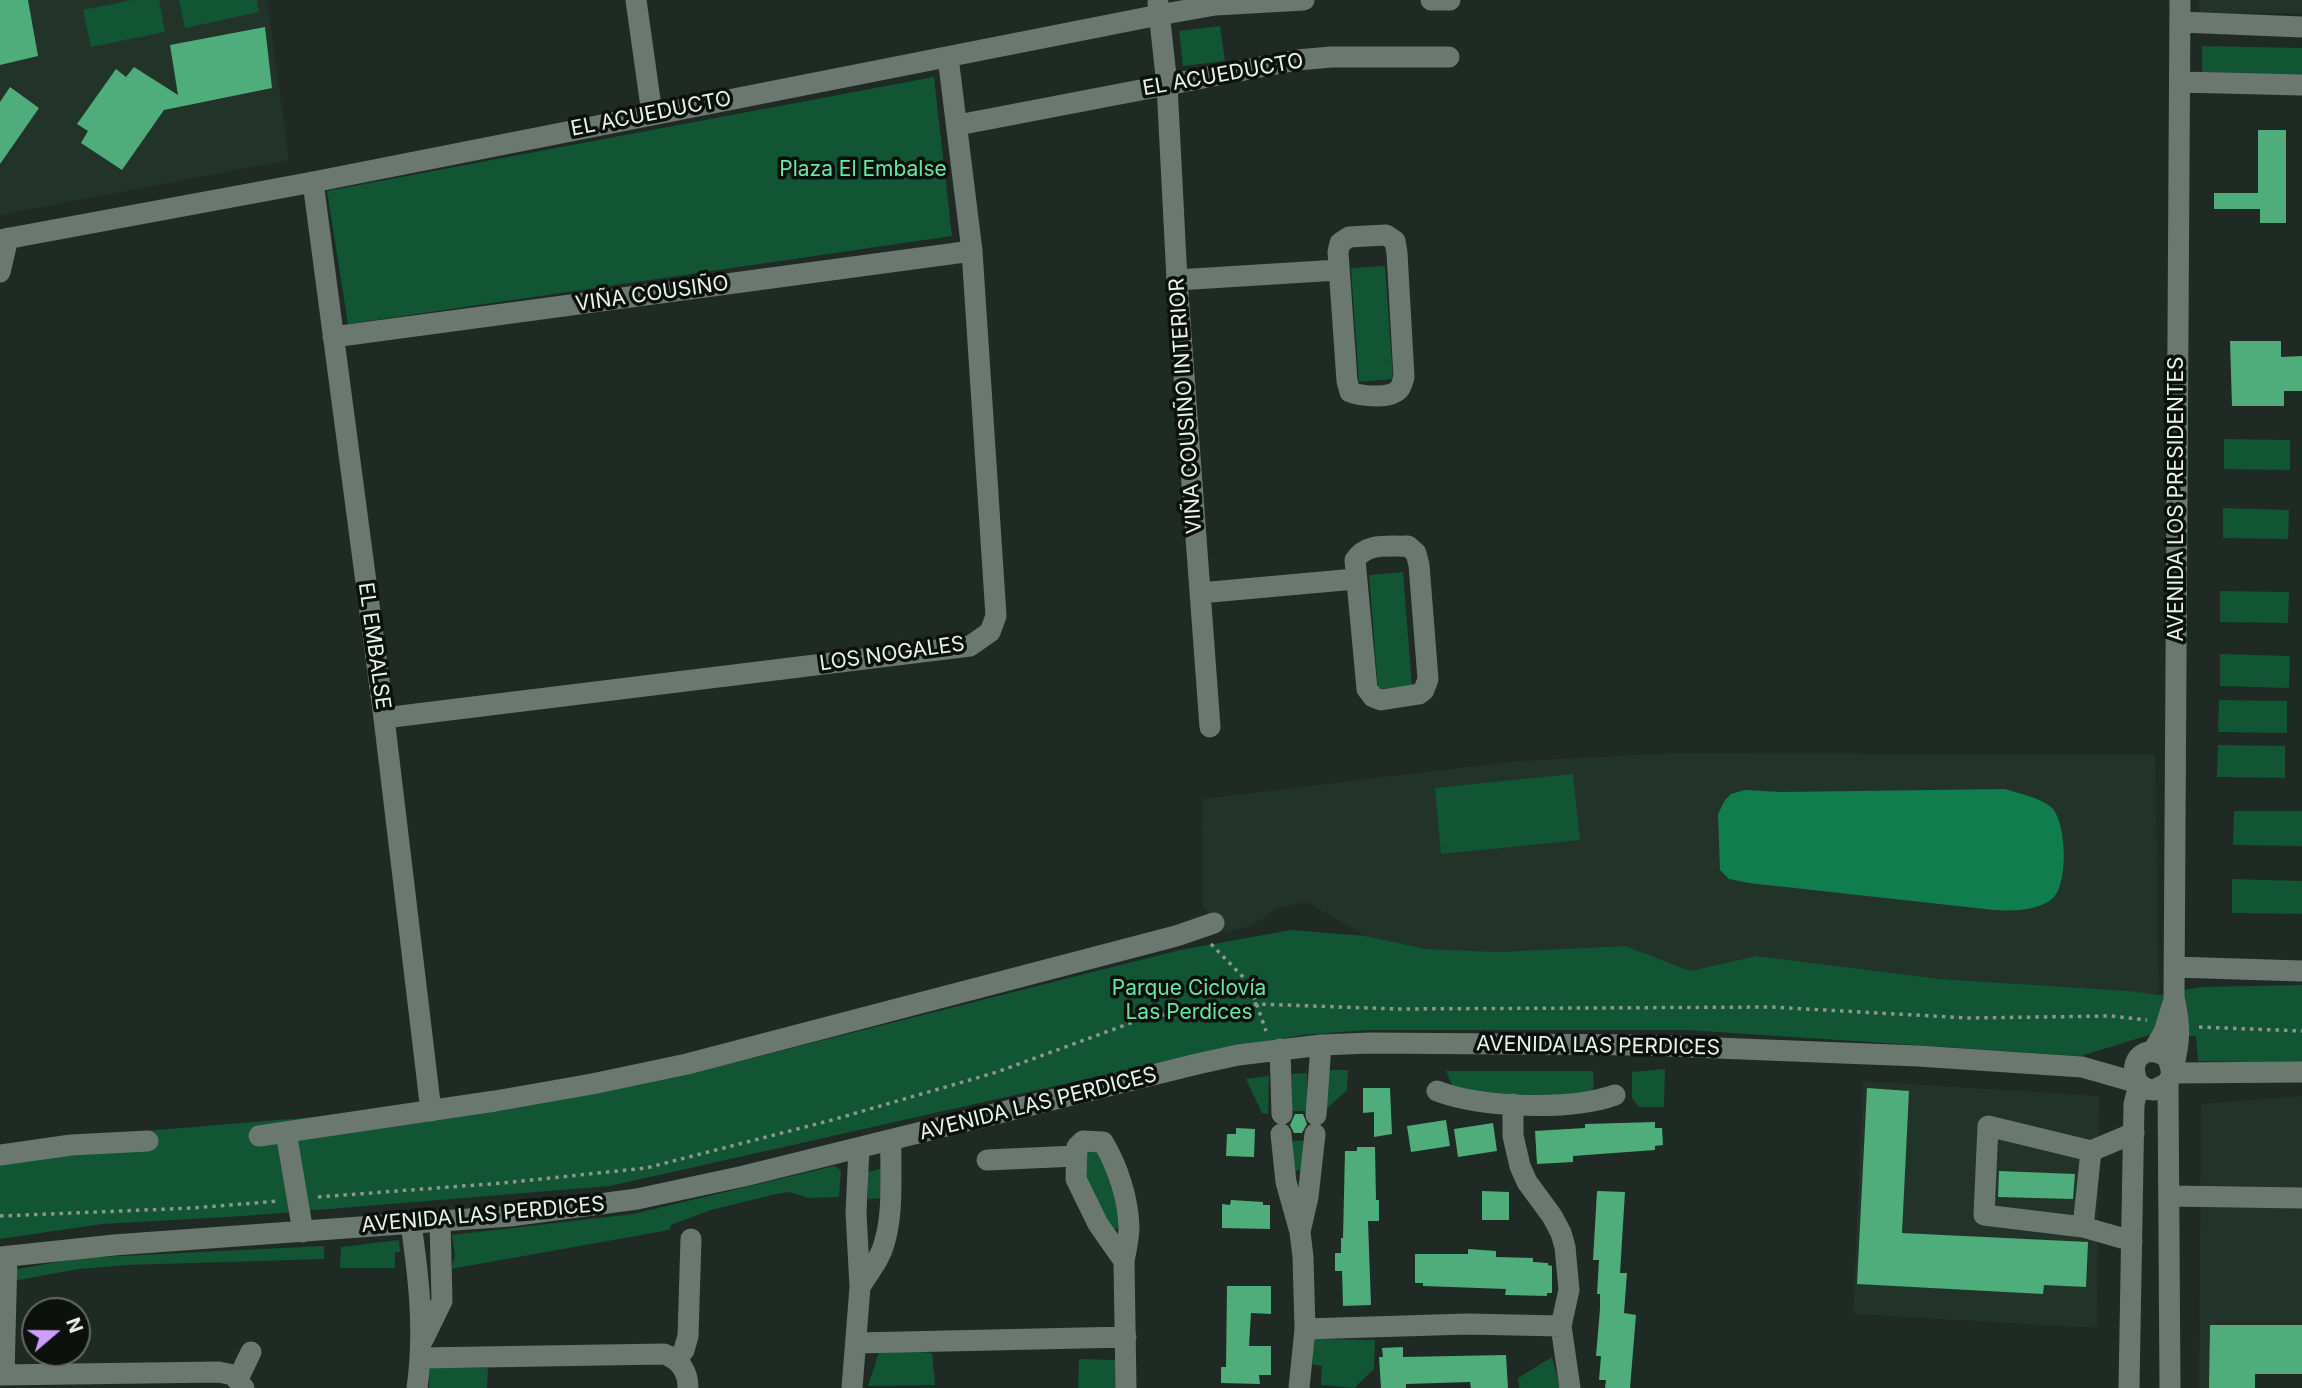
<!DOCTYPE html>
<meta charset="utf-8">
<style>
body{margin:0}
#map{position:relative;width:2302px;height:1388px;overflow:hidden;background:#1e2a23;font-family:Inter,sans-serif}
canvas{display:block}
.north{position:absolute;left:21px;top:1297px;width:70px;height:70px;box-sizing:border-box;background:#0c110e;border:2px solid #646b67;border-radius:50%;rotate:70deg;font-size:19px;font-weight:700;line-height:28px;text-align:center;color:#e9f1ec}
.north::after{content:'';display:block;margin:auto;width:24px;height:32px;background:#d09dfe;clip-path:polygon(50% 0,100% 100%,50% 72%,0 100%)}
</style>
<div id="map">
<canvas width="2302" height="1388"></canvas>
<div class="north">N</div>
</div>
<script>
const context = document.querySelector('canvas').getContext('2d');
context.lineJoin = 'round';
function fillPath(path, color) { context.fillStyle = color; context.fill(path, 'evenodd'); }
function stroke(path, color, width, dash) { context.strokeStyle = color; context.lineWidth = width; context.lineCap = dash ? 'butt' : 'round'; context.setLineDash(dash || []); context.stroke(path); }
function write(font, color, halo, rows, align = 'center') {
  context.font = font + ' Inter,sans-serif'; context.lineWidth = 7; context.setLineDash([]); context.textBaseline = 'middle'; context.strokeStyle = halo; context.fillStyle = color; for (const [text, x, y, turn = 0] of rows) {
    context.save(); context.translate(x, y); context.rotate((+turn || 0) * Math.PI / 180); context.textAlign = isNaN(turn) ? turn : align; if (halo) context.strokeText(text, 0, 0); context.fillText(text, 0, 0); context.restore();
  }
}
const built = new Path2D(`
 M0 0H267L289 160 0 215Z
 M2199 0H2302V13L2199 14Z
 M1678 753 2155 755 2159 995 2129 991 1940 979 1756 956 1690 971 1626 946 1497 952 1426 949 1366 936 1306 902 1278 908 1254 924 1225 934 1203 907 1202 799 1518 761Z
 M1863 1081 2099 1096 2097 1328 1853 1314Z
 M2302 1096V1374H2256L2255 1388H2199L2201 1104Z`);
const green = new Path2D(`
 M133 0H159L165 32 91 47 83 10Z
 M179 0H257L259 12 185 28Z
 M1220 26 1225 61 1183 66 1179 31Z
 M2202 46 2302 48V77L2202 75Z
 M934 77 952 236 348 324 327 191Z
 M1385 266 1393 379 1359 382 1351 268Z
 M2224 439 2290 440V470L2224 469Z
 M2223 508 2289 510 2288 539 2223 538Z
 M1403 572 1412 686 1378 689 1369 575Z
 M2220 591 2289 592 2288 623 2220 622Z
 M2220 654 2290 656 2289 688 2220 686Z
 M2219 700 2287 701V733L2218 732Z
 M2218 745 2285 746V778L2217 777Z
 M1573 774 1580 840 1441 854 1435 788Z
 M2234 811H2302V846L2233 845Z
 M2232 879 2302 881V914L2232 913Z
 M1291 930 1366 936 1426 949 1497 952 1626 946 1690 971 1756 956 1940 979 2129 991 2159 995 2200 987 2302 985V1063L2198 1061 2196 1036 2149 1035 2081 1056 1687 1030H1367L1303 1035 1202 1053 610 1186 244 1216 102 1224 0 1239V1146L96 1135 593 1094 689 1074 1180 950Z
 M1665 1069 1664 1107H1639L1632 1098V1072Z
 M1325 1070H1348L1347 1090 1325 1110Z
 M1446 1071H1593L1594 1086 1590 1096C1567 1097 1473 1101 1457 1090 1451 1085 1449 1078 1446 1071Z
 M1307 1073V1111H1292V1074Z
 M1269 1076 1268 1114 1262 1113 1246 1079Z
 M1309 1140 1304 1171 1295 1170 1292 1141Z
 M1088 1149H1099L1107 1163 1121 1226 1112 1231 1090 1200 1080 1157Z
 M834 1166 841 1170 839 1197 808 1198 790 1192 776 1194 711 1210 671 1225 669 1230 451 1269 455 1256 452 1235 633 1214Z
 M883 1168 888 1198 868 1199V1172Z
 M399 1240 400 1252H395V1268H340L341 1247Z
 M324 1246V1259L127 1265 79 1269 13 1281V1270L79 1258Z
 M1314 1339 1375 1340 1374 1369 1354 1388 1321 1385 1322 1366 1312 1364Z
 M880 1349 932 1353 935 1385 868 1386Z
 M1552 1357 1560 1388H1519L1518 1378Z
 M1079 1359 1117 1360 1116 1388H1078Z
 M430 1368H488L487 1388H429Z`);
const water = new Path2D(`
 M2005 789C2020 794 2039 797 2051 807 2067 821 2069 886 2052 899 2036 911 2013 911 1994 910L1749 883 1729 879 1720 870 1718 814 1725 800 1731 794 1745 790 1781 792Z`);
const building = new Path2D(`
 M0 0H28L38 56 0 65Z
 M265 27 272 88 164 110 122 170 81 143 88 131 77 124 116 69 126 77 134 67 178 95 170 45Z
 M10 87 39 108 0 164V102Z
 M2258 130H2286V223H2260V209H2214V193H2258Z
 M2230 341H2281V357L2302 356V391H2284V406H2232Z
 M1363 1088H1390L1392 1134 1374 1137V1112L1363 1113Z
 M1867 1088 1909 1091 1902 1233 2088 1242 2086 1287 2044 1285 2043 1294 1857 1284Z
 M1295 1114H1303L1307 1124 1302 1133H1294L1290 1125Z
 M1446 1120 1450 1146 1411 1152 1407 1126Z
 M1655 1122V1128H1662L1663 1145 1655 1146V1150L1573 1156V1162L1537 1164 1535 1131 1585 1128V1124Z
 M1493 1123 1497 1151 1458 1157 1454 1129Z
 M1236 1128 1255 1129 1254 1157 1226 1156 1227 1134H1236Z
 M1357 1147H1375L1376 1200H1379V1221H1368L1371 1305 1343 1306 1342 1271H1335V1253H1341V1238H1343L1345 1151H1357Z
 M1999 1171 2075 1174 2073 1199 1998 1197Z
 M1482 1191 1509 1192V1220H1482Z
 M1597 1191 1625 1192 1620 1273H1627L1624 1313 1636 1315 1630 1388H1605L1606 1380H1599L1601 1356H1596L1600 1309V1294H1597L1599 1260H1593Z
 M1231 1200 1263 1202V1205H1270V1229L1222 1228V1204L1230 1205Z
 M1468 1249 1496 1251V1257L1533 1258V1262L1548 1263V1265L1552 1266V1293H1547V1296L1505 1295 1506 1289 1423 1286V1283H1415V1254H1468Z
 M1227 1286H1271V1314L1251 1313 1249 1346H1271V1375H1259L1260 1384 1221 1383V1367H1226Z
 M2210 1325H2302V1374H2255V1388H2209Z
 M1403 1347V1357L1506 1355 1508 1388H1471L1470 1382 1406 1384V1388H1381L1379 1357H1383L1382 1348Z`);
const path = new Path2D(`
 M1211 944 1244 978 1253 994 1266 1031
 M2199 1027 2302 1031
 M318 1197 503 1183 646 1168 832 1120 997 1072 1147 1017 1256 1004 1398 1009 1771 1007 1968 1018 2111 1016 2147 1020
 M0 1216 193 1208 279 1201`);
const minor = new Path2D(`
 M636 0 652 114
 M1431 0H1450
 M2180 0 2174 997C2181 1029 2180 1042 2172 1073L2302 1072
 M1158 3 1167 85 1177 280 1210 727
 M2180 22 2302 27
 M2180 82 2302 85
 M958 125 1297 60 1331 57H1449
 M313 182 384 718 431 1111
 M1386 235 1395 241 1397 253 1404 377C1404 378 1401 387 1400 388 1392 400 1361 396 1350 392L1347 381 1338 252 1340 243 1349 237Z
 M0 240 313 182 1159 15 1215 5 1304 0
 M0 272 8 238
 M1177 280 1338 270
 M333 337 972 251
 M1408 546 1416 553 1419 565 1428 679 1424 690 1419 694 1381 700 1373 697 1367 689 1355 560C1367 542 1388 547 1408 546Z
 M1200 593 1355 579
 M384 718 970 646 990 632 996 616 972 251 948 57
 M2174 967 2302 971
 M1280 1049 1282 1114
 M2153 1051 2164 1032 2173 1003
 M2168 1083 2170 1388
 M1437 1091C1482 1108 1570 1111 1615 1095
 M1513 1104V1136L1520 1166 1527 1182 1552 1216 1561 1233 1565 1247 1569 1290 1561 1326 1570 1388
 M1316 1115 1321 1045
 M286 1132 303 1232
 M1281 1134 1286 1182 1300 1232 1303 1257 1305 1329 1299 1388
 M259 1136 495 1101 592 1084 687 1064 1176 936 1214 923
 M2091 1151 2083 1227 2132 1241
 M0 1155 71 1145 148 1141
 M987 1160 1076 1156
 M2170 1196 2302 1198
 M411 1224C419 1279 425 1333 417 1388
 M2083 1227 1984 1215 1988 1126 2091 1151 2134 1133
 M1300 1232 1308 1197 1315 1134
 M0 1257 114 1245 510 1216 637 1199 744 1176 1197 1064 1238 1055 1321 1045 1370 1043 1642 1045 1918 1056 2082 1067 2138 1083 2146 1089 2154 1090 2168 1083 2172 1073 2168 1058C2147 1042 2126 1059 2138 1083
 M1124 1261C1126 1250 1129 1238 1129 1227 1128 1198 1118 1167 1103 1142L1083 1141 1077 1147 1076 1179 1098 1224 1124 1261 1126 1388
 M860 1287C868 1273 880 1260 884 1244 894 1212 890 1174 891 1140
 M1305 1329 1467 1324 1561 1326
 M423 1340 442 1301 440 1222
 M857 1343 1126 1337
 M421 1358 664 1354C680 1360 688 1371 688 1388
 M677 1360 684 1350 688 1336 691 1239
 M0 1375 219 1372 233 1375 244 1388
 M4 1375 7 1256
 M238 1379 251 1352
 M852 1388 860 1287 856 1213 859 1148
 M2129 1388 2134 1104 2139 1084`);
const streetNames = [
 ["EL ACUEDUCTO",1223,75,-10],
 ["EL ACUEDUCTO",651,114,-11],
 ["VIÑA COUSIÑO",652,294,-8],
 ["VIÑA COUSIÑO INTERIOR",1186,406,-94],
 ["AVENIDA LOS PRESIDENTES",2177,499,-90],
 ["EL EMBALSE",374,646,82],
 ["LOS NOGALES",892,654,-8],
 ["AVENIDA LAS PERDICES",1598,1046,1],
 ["AVENIDA LAS PERDICES",1038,1104,-14],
 ["AVENIDA LAS PERDICES",483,1215,-5]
];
const parkNames = [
 ["Plaza El Embalse",863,170],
 ["Parque Ciclovía",1189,989],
 ["Las Perdices",1189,1013]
];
fillPath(built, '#223429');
fillPath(green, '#115535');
fillPath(water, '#0f7d4e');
fillPath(building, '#4ead7a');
stroke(path, '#8c9690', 3.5, [3.5, 5]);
stroke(minor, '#6b786f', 21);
write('21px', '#e9f1ec', '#0c110e', streetNames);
write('21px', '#68e6a3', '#0c110e', parkNames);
</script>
